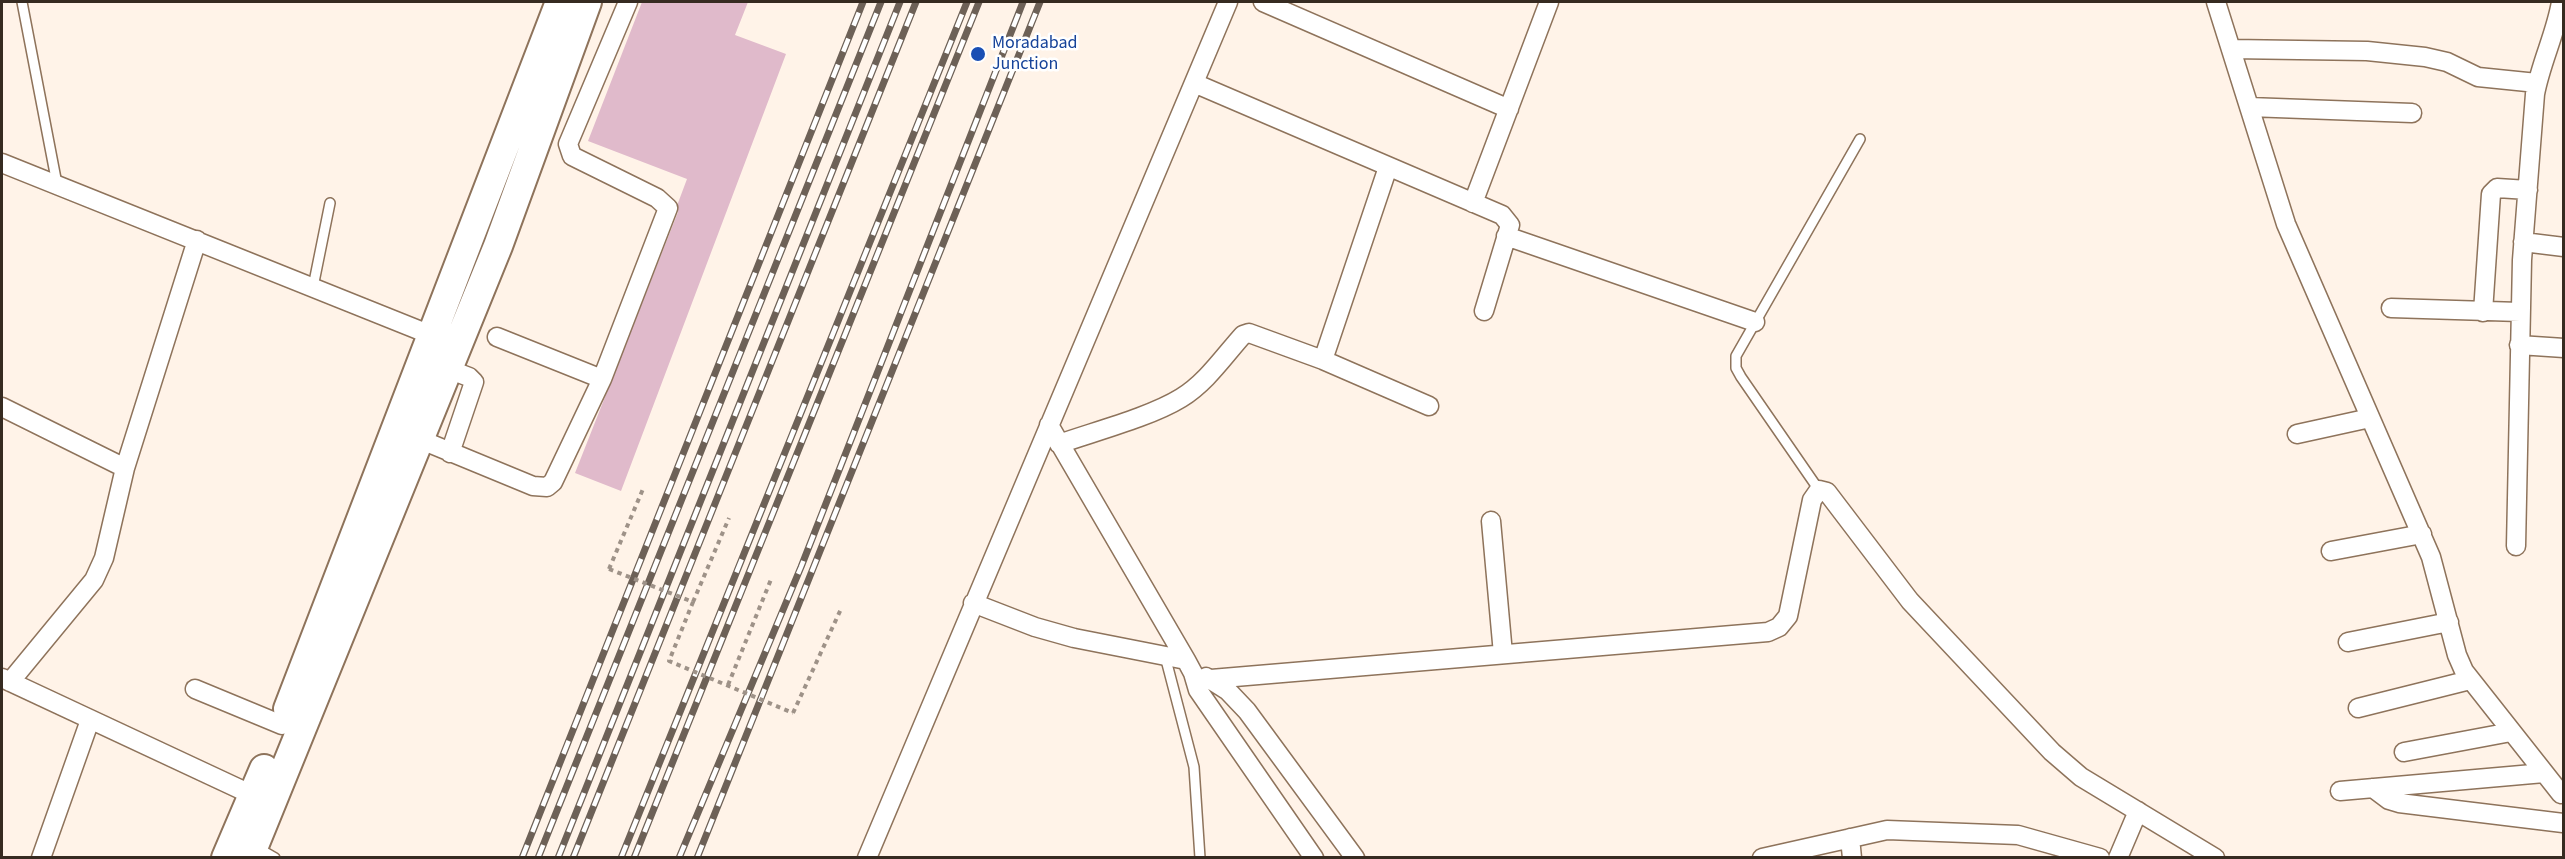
<!DOCTYPE html>
<style>
body{margin:0}
#map{position:relative;width:2565px;height:859px;overflow:hidden;background:#fff3e8;font-family:"Source Sans 3",sans-serif}
canvas{display:block}
.frame{position:absolute;inset:0;border:3px solid #362b21;pointer-events:none}
</style>
<div id="map">
<canvas width="2565" height="859"></canvas>
<div class="frame"></div>
</div>
<script>
const context = document.querySelector('canvas').getContext('2d');
context.lineJoin = 'round';
function fillPath(path, color) { context.fillStyle = color; context.fill(path, 'evenodd'); }
function stroke(path, color, width, dash) { context.strokeStyle = color; context.lineWidth = width; context.lineCap = dash ? 'butt' : 'round'; context.setLineDash(dash || []); context.stroke(path); }
function write(font, color, halo, rows, align = 'center') {
  context.font = font + ' "Source Sans 3",sans-serif'; context.lineWidth = 5; context.setLineDash([]); context.textBaseline = 'middle'; context.strokeStyle = halo; context.fillStyle = color; for (const [text, x, y, turn = 0] of rows) {
    context.save(); context.translate(x, y); context.rotate((+turn || 0) * Math.PI / 180); context.textAlign = isNaN(turn) ? turn : align; if (halo) context.strokeText(text, 0, 0); context.fillText(text, 0, 0); context.restore();
  }
}
const building = new Path2D(`
 M642 2H748L735 35 786 54 621 491 575 473 678 212V203L687 179 588 141Z`);
const path = new Path2D(`
 M609 569 643 489
 M693 602 729 518
 M728 685 772 577
 M793 713 841 609`);
const lane = new Path2D(`
 M22 2 57 184
 M313 287 330 203
 M1819 490 1741 377 1736 368V356L1860 139
 M1165 656 1194 767 1200 858
 M256 847 275 858`);
const street = new Path2D(`
 M1263 2 1509 109
 M2216 2 2286 224 2431 557 2457 655 2464 671 2561 794
 M2231 49 2367 51 2425 57 2447 62 2478 77 2537 83
 M1194 83 1502 215 1510 225 1484 311
 M2249 107 2412 113
 M2 163 431 335
 M1473 203 1549 2
 M1506 236 1755 322
 M2523 242 2564 247
 M2391 308 2520 312
 M2483 312 2491 194 2497 188 2528 190
 M2519 345 2564 348
 M1323 360 1388 167
 M448 369 469 377 474 382 450 453
 M602 379 668 208 657 198 572 156 568 144 628 2
 M2 407 125 468
 M1049 425 1186 660 1193 673 1198 690 1314 858
 M2297 434 2370 418
 M419 439 533 486 547 487 553 482 602 379 497 337
 M1059 444C1096 431 1150 417 1181 398 1206 383 1224 356 1243 335L1249 333 1323 360 1429 406
 M1491 521 1503 654
 M2516 546 2522 260 2535 94C2541 62 2556 33 2561 2
 M2331 551 2422 534
 M973 603 1035 627 1074 638 1186 660
 M2348 642 2449 622
 M1206 677 1228 691 1247 711 1355 858
 M2 678 261 799
 M1211 679 1768 632 1779 627 1788 616 1812 500 1819 490 1827 492 1910 601 2052 752 2081 777 2215 858
 M10 682 94 580 104 558 125 468 197 240
 M195 689 282 725
 M2358 708 2470 680
 M2404 752 2511 732
 M2373 788 2389 800 2399 803 2563 823
 M2340 791 2544 773
 M1850 838 1852 858
 M41 858 90 720
 M867 858 1228 2
 M1762 858 1887 830 2018 835 2100 858
 M2118 858 2138 811`);
const primary = new Path2D(`
 M288 709 560 2
 M226 858 264 769
 M249 858 498 246 587 2`);
const rail = new Path2D(`
 M522 858 863 2
 M538 858 881 2
 M558 858 900 2
 M573 858 916 2
 M621 858 967 2
 M634 858 979 2
 M679 858 801 567 1023 2
 M697 858 1040 2`);
const pathBridge = new Path2D(`
 M609 569 693 602 669 661 793 713`);
const markers = [
 [978,54,8,"#1a4fb4"]
];
const transitNames = [
 ["Moradabad",992,44],
 ["Junction",992,65]
];
fillPath(building, '#e0bacb');
stroke(lane, '#8e735b', 12);
stroke(street, '#8e735b', 21);
stroke(primary, '#8e735b', 32);
stroke(path, '#9e9288', 4, [4.5, 4.5]);
stroke(lane, '#fff', 9);
stroke(street, '#fff', 18);
stroke(primary, '#fff', 28);
stroke(rail, '#6d6157', 7);
stroke(rail, '#fff', 4.5, [14]);
stroke(pathBridge, '#9e9288', 4, [4.5, 4.5]);
for (const [x, y, r, color] of markers) { const dot = new Path2D(); dot.arc(x, y, r, 0, 2 * Math.PI); context.fillStyle = color; context.fill(dot); stroke(dot, '#fff', 2); }
write('18px', '#164399', '#fff', transitNames, 'left');
</script>
